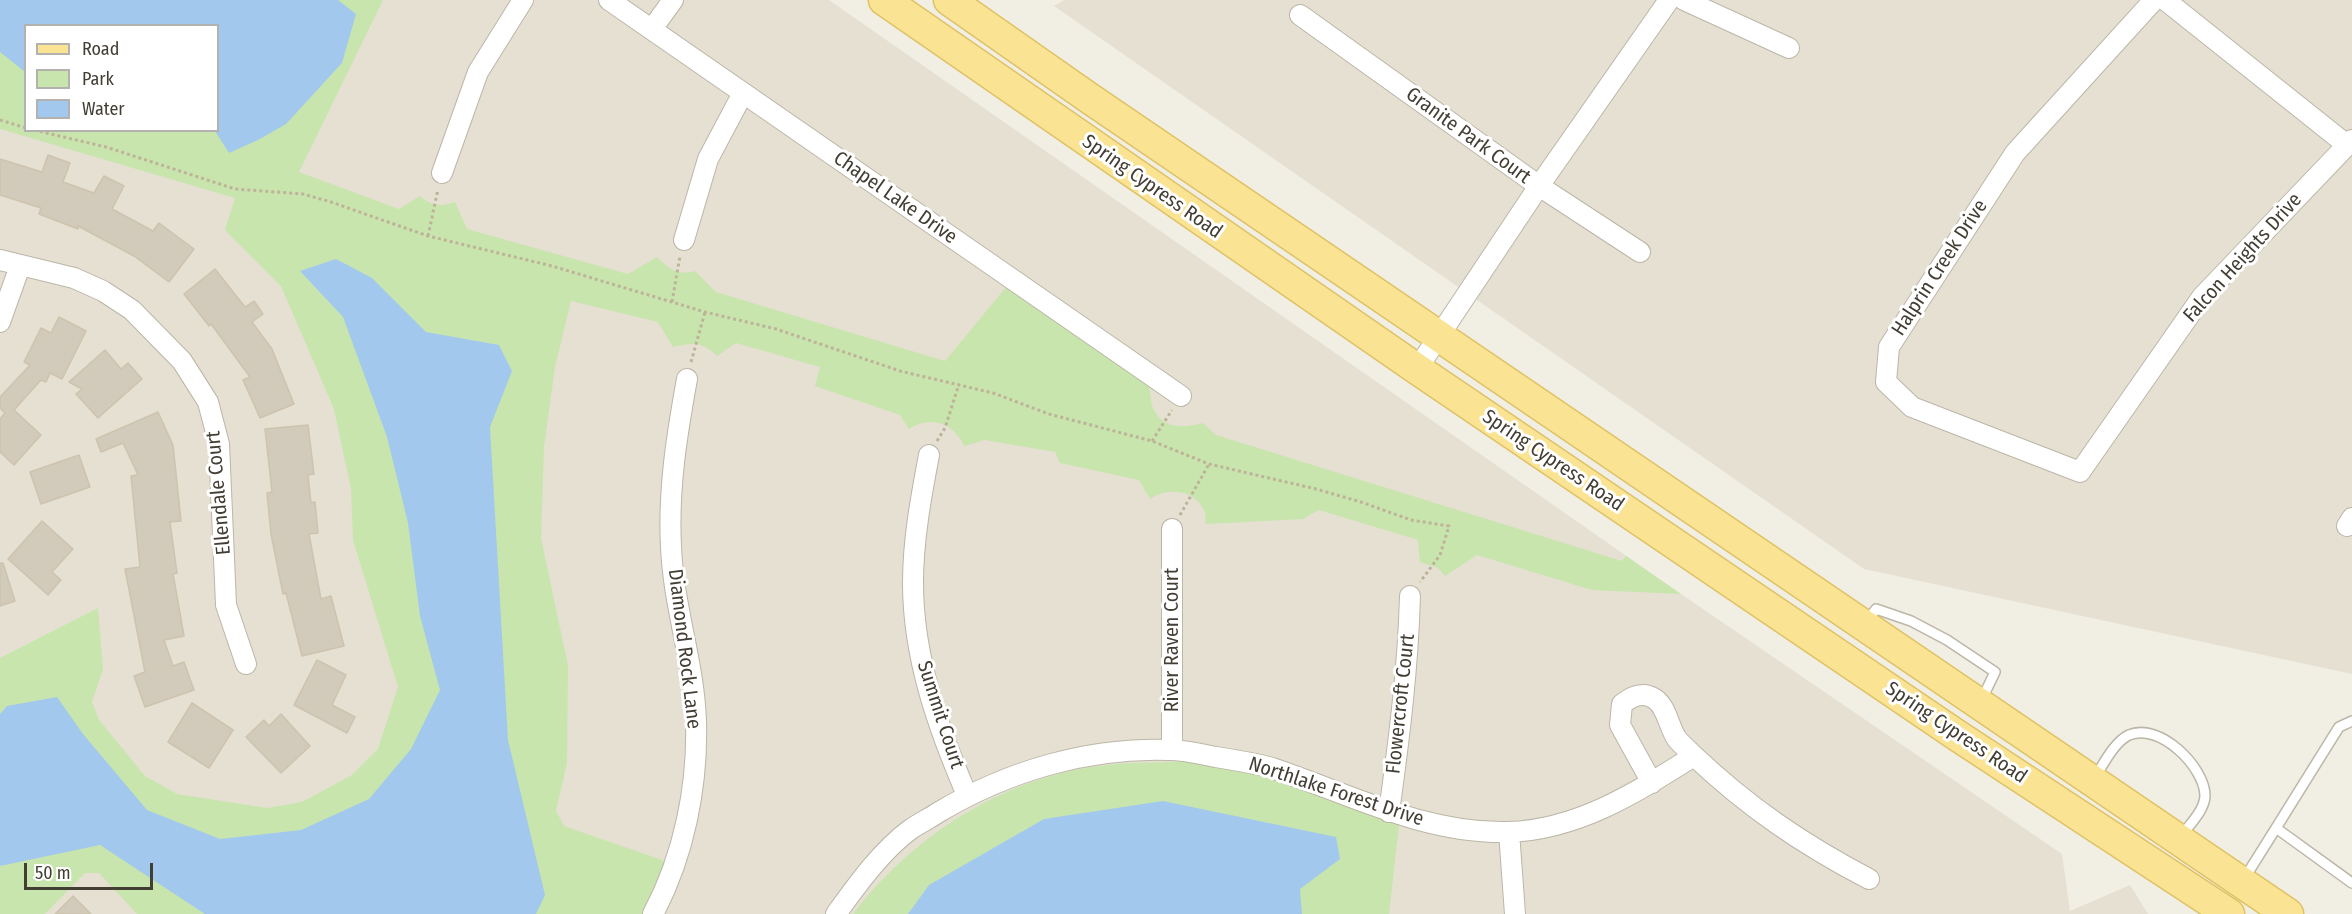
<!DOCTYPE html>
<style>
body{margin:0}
#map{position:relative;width:2352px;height:914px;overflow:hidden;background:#f1eee4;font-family:"Fira Sans Condensed",sans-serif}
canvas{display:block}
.legend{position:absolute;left:24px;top:24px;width:195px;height:108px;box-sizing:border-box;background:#fff;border:2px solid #b4b2ae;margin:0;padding:8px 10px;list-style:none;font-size:18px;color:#433e34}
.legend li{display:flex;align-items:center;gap:12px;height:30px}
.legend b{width:30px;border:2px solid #b4b2ae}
.scale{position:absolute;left:24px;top:863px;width:129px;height:27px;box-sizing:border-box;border:3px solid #433e34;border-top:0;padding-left:8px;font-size:18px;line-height:21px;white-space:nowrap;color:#433e34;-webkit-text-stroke:4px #fff;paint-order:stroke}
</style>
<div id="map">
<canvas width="2352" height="914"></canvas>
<ul class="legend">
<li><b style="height:8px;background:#fae494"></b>Road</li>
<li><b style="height:16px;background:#c8e5ae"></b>Park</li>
<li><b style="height:16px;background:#a2c9ed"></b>Water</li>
</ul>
<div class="scale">50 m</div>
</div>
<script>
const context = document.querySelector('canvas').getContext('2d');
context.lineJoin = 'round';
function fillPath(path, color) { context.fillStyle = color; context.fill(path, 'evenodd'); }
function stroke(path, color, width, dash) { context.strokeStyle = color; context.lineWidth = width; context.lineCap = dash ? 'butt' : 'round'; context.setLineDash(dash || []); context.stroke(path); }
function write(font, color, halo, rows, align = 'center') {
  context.font = font + ' "Fira Sans Condensed",sans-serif'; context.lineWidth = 6; context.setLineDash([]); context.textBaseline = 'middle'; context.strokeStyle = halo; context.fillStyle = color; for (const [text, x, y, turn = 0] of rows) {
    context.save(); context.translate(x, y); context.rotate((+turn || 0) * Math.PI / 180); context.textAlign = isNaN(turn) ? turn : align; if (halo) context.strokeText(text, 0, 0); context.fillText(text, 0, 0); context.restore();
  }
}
const residential = new Path2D(`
 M0 0H829L1681 594 2062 854 2070 911 2130 885 2148 914H0ZM26 26H218V130H26Z
 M1064 0H2352V674L1864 569 1054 6Z`);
const green = new Path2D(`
 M0 0H383L299 172 399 209 420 196C431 206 440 207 455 202L467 229 628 274 657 257C668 269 679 276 695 271L716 292 945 361 1007 286 1148 384C1151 392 1150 401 1153 408 1163 430 1184 428 1203 423L1216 435 1622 561 1626 556 1681 594 1592 590 1477 555 1445 576 1438 568 1420 562 1418 540 1319 510 1303 519 1206 524C1205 520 1206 514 1204 510 1195 489 1166 487 1150 499L1139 480 1060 463 1055 452 985 440 964 446C954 423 931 415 909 429L900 415 815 386 820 367 736 343 717 356C701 341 694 343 673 347L658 322 571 301 555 367 544 447 541 538 568 666 567 763 556 811 564 826 665 861 643 914H137L99 873H85L45 914H0V658L98 608 103 669 92 702 99 720 145 776 177 794 267 808 302 802 352 775 378 749 398 687 353 540 351 489 334 409 281 286 225 230 235 198 0 129ZM26 26H218V130H26Z
 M1190 762C1217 767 1245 771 1272 779 1315 793 1356 811 1399 825L1389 914H853C915 834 1005 776 1107 765 1135 762 1162 762 1190 762Z`);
const water = new Path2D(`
 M0 0H338L356 14 342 63 286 124 258 140 229 153 215 131 218 130V26H26L25 72 0 52Z
 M336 259 372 278 426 332 499 345 512 371 490 427 508 740 545 895 536 914H205L100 845 0 866V714L7 706 57 697 83 734 147 810 220 839 301 830 369 799 411 749 440 690 420 616 408 523 387 437 343 317 300 271Z
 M1163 801 1336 837 1340 859 1300 889 1302 914H908L929 885 1044 819Z`);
const building = new Path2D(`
 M48 155 70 163 63 182 94 193 104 176 124 186 112 209 153 231 159 223 194 249 169 282 134 256 78 226V229L39 214 41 208 0 195V159L42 172Z
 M215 269 245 307 254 301 263 314 252 322 272 349 294 404 260 418 243 380 250 377 211 324 209 326 184 294Z
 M59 317 86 331 62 379 50 373 46 382 41 380 14 410 41 435 14 465 0 452V419L5 413 0 408V397L30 365 24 362 41 328 51 333Z
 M105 350 121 369 128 363 142 379 98 418 76 394 82 389 69 382Z
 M158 412 173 445 181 521 170 522 177 573 173 574 184 636 164 640 173 666 184 662 194 690 145 707 134 676 145 672 125 569 140 567 131 476 138 475 123 443 101 452 96 439Z
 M308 425 314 474 308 475 311 503 315 502 318 533 309 534 321 599 331 596 344 646 302 656 286 593 283 594 271 534 267 493 272 492 265 429Z
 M79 455 90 487 41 504 30 472Z
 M42 521 73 549 52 572 61 580 48 595 8 559Z
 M0 563H3L15 601 0 606Z
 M317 660 346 675 332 705 355 717 347 733 294 705Z
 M192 703 233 730 209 768 168 742Z
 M281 714 310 746 281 773 246 737 264 720 269 726Z
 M73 896 91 914H55Z`);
const path = new Path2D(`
 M0 120 26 128
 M34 130 106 147 235 189 303 194 331 202 428 236 552 266 705 312 776 329 900 371 993 393 1049 414 1152 441 1209 464 1316 489 1361 502 1411 520 1449 526 1440 555 1420 582
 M428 236 438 189
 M672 302 680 256
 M691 362 705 312
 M937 441 945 428 959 384
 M1152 441 1172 410
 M1180 515 1209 464`);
const lane = new Path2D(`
 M1867 621 1876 609 1911 621 1947 640 1995 672 1982 699
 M2352 721 2339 727 2276 828 2352 883
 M2094 779C2103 765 2114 742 2129 735 2159 722 2204 766 2205 795 2205 810 2190 824 2182 835
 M2244 879 2276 828`);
const street = new Path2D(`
 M609 0 1181 396
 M1684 0 1789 48
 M2154 0 2015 153 1889 347 1886 382 1912 407 2080 472 2202 297 2352 140
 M2165 0 2347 145
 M1300 15 1539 186 1640 252
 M652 29 673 0
 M442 173 478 72 523 0
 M684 240 708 159 743 93
 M0 260 74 278 103 291 132 310 182 361 208 402 219 444 226 605 246 664
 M0 322 20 266
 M1417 369 1539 186 1669 0
 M929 455C921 497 913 540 913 583 913 657 938 728 967 795
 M2347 526 2352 518
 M1172 529V750
 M1652 783 1620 725 1622 704C1632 696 1643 691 1655 699 1667 707 1669 728 1677 739 1682 745 1688 750 1693 755 1748 807 1802 844 1869 879
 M1389 812C1399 740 1408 669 1410 596
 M1509 832 1515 914
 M653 914C684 856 698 786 696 721 694 662 673 605 671 546 668 489 677 434 687 379
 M836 914C857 885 882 850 911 829 920 823 930 818 939 812 1008 771 1089 747 1169 750 1185 750 1201 754 1216 757 1235 760 1254 763 1272 768 1350 794 1424 834 1508 832 1578 830 1637 792 1694 756`);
const primary = new Path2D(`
 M884 0 1417 369 1958 736 2229 914
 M949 0 1089 98 2288 914`);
const streetNames = [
 ["Granite Park Court",1468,136,36],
 ["Spring Cypress Road",1152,187,35],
 ["Chapel Lake Drive",895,198,35],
 ["Falcon Heights Drive",2243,258,-48],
 ["Halprin Creek Drive",1940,268,-57],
 ["Spring Cypress Road",1553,461,34],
 ["Ellendale Court",219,493,-95],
 ["River Raven Court",1172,640,-90],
 ["Diamond Rock Lane",684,649,83],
 ["Flowercroft Court",1401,704,-84],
 ["Summit Court",940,715,72],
 ["Spring Cypress Road",1956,733,34],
 ["Northlake Forest Drive",1336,792,18]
];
fillPath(residential, '#e5e0d2');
fillPath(green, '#c8e5ae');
fillPath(water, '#a2c9ed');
fillPath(building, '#d2caba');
stroke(building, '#cdc3ae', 1.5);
stroke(lane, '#bcb6a7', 12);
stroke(street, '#bcb6a7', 22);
stroke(primary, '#dfc265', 33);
stroke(path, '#beb399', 3, [3, 3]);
stroke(lane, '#fff', 9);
stroke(street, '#fff', 20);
stroke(primary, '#fae494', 30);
write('20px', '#433e34', '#fff', streetNames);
</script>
